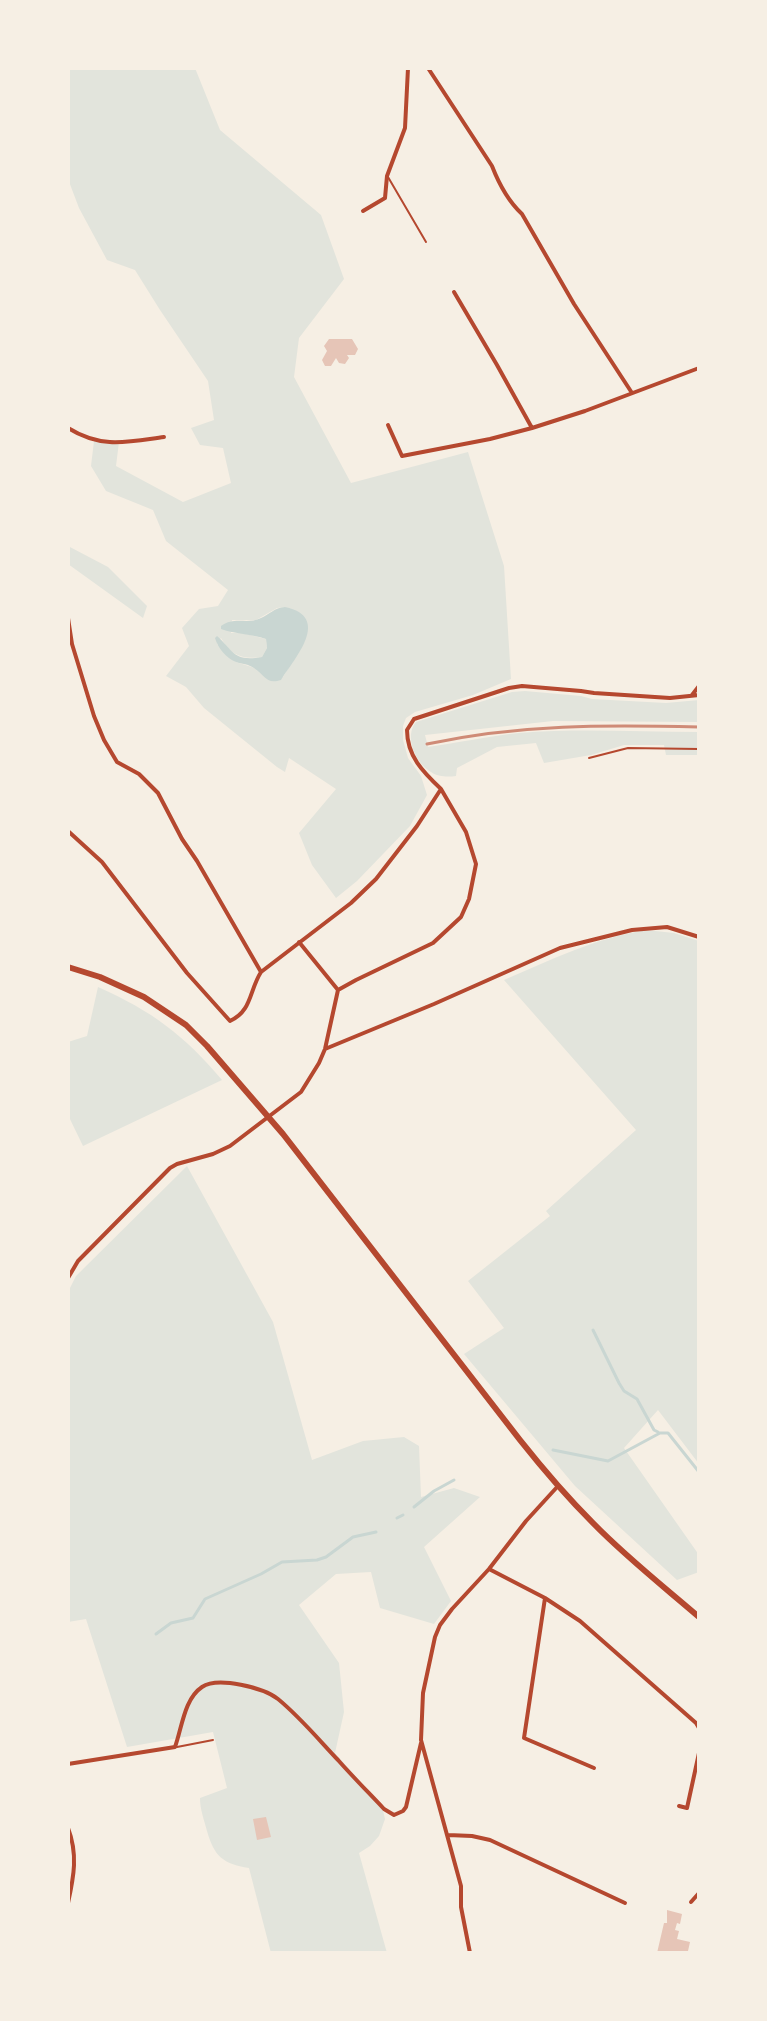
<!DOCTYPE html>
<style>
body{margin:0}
#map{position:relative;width:767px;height:2021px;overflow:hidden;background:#f6efe4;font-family:"Varela Round",sans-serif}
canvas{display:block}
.frame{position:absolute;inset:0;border:70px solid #f6efe4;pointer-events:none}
</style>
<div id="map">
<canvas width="767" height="2021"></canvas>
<div class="frame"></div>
</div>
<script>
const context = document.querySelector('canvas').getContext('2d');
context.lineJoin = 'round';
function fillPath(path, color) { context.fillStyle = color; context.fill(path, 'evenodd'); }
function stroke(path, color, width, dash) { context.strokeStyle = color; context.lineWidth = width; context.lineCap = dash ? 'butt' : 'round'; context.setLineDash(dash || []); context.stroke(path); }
const green = new Path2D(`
 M68 68H195L220 130 321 215 344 279 299 338 294 377 351 483 468 452 504 566 511 679 473 695 415 712 406 718 403 726V740L408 758 421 776 427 795 410 826 357 881 336 898 312 865 299 833 336 789 289 758 285 772 277 767 204 708 186 687 166 676 189 646 182 628 199 609 218 606 228 590 166 541 153 510 106 491 91 466 94 441 119 442 116 466 183 502 231 483 223 448 200 445 191 428 214 420 208 381 160 310 135 270 107 260 79 208 68 179ZM285 607 305 640 283 677 236 662 217 644 221 638C230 655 243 660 262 657L267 648 266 639 242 633H231L232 620H256L277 608Z
 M68 546 108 567 147 606 143 618 68 564Z
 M525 691 581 696 592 699 666 703 699 700V722L553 721 425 735 428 747C458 743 488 736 519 733 579 728 639 732 699 732V755H666L664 745H624L591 755 544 763 536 743 497 747 457 768 456 776C448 777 438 777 431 772 415 763 404 736 416 722L512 692Z
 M646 930 674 933 699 941V1464L658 1410 624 1448 699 1555V1572L677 1580 575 1486 464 1354 504 1328 468 1281 550 1216 546 1211 636 1130 504 980C550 960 596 938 646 930Z
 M98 987C152 1011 184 1035 222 1080L83 1146 68 1115V1042L87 1036Z
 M187 1166 273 1322 312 1460 363 1441 404 1437 419 1446 421 1497 454 1488 480 1497 424 1547 451 1601 434 1624 380 1608 371 1572 336 1574 299 1605 339 1663 344 1712 335 1753 382 1806 385 1819 379 1836 370 1846 359 1853 387 1953H271L249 1868C223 1864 214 1856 207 1831 204 1819 200 1810 200 1798L227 1788 213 1732 127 1747 86 1619 68 1622V1292L76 1276Z`);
const water = new Path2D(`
 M285 607C332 617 295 658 281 680 266 685 265 675 254 668 248 664 242 664 236 662 226 658 218 648 215 638L217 636C234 651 233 662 262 657L267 648 266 639C251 634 235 634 221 629V626C235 616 247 625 261 618 270 614 274 608 285 607Z`);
const stream = new Path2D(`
 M593 1330 619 1383 624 1391 637 1399 654 1430 658 1432
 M553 1450 608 1461 660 1433H668L699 1472
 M414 1507 434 1491 454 1480
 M397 1518 403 1515
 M156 1634 171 1623 193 1618 205 1599 261 1574 282 1562 317 1560 326 1557 353 1537 376 1532`);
const building = new Path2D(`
 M329 339H352L358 349 355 355H347L349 358 345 364 339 363 336 358 331 366H325L322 360 327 351 324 346Z
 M266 1817 271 1837 257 1840 253 1819Z
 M667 1910 682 1914 680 1924 677 1923 675 1930 679 1931 677 1939 690 1942 688 1951H686L685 1953H657L664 1923H667Z`);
const service = new Path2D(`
 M388 177 426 242
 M589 758 628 748 699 749
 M177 1747 213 1740`);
const minor = new Path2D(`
 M428 68 492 166C499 184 508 201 522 214L574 304 632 393
 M363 211 385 198 387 176 405 128 408 68
 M454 292 497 365 532 428
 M388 425 402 456 490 439 532 428 585 411 699 368
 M68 428C102 449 127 442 164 437
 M68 618 72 644 94 716 104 740 117 762 139 774 158 793 182 839 197 861 261 972
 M692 695 699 686
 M68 831 102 862 187 973 230 1021C252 1011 249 991 261 972L351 903 376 879 417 826 441 789C423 772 407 756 407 730L414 719 509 688 522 686 581 691 594 693 670 698 699 695
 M299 942 338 990
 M325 1049 434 1004 560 948 632 930 667 927 699 937
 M68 1278 78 1261 170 1168 177 1164 213 1154 230 1146 301 1092 319 1063 325 1049 338 990 356 980 433 943 461 917 469 899 476 864 466 832 441 789
 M489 1569 545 1598 580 1621 696 1723 699 1728
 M545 1598 524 1738 594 1768
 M68 1764 175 1747C182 1728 184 1699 202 1687 218 1676 264 1688 278 1699 300 1717 319 1740 338 1760 353 1777 369 1793 384 1809L394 1815 403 1811 406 1807 421 1743
 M679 1806 687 1808 699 1753
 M68 1828C78 1854 74 1876 68 1903
 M448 1835 472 1836 490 1840 625 1903
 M691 1902 699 1893
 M470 1953 461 1907V1886L421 1740 423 1693 435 1637 440 1625 452 1609 489 1569 526 1521 558 1486`);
const secondary = new Path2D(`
 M68 967 100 977 144 997 186 1025 207 1046 283 1134 520 1440C543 1469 567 1497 593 1523 626 1557 663 1586 699 1617`);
const rail = new Path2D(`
 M427 744C521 724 604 725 699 727`);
fillPath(green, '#e2e4dc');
fillPath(water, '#c9d6d2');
stroke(stream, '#c9d6d2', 3);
fillPath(building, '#e6c5b7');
stroke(service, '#b5482f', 2);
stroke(minor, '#b5482f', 4);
stroke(secondary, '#b5482f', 6);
stroke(rail, '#cf8b77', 3);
</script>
